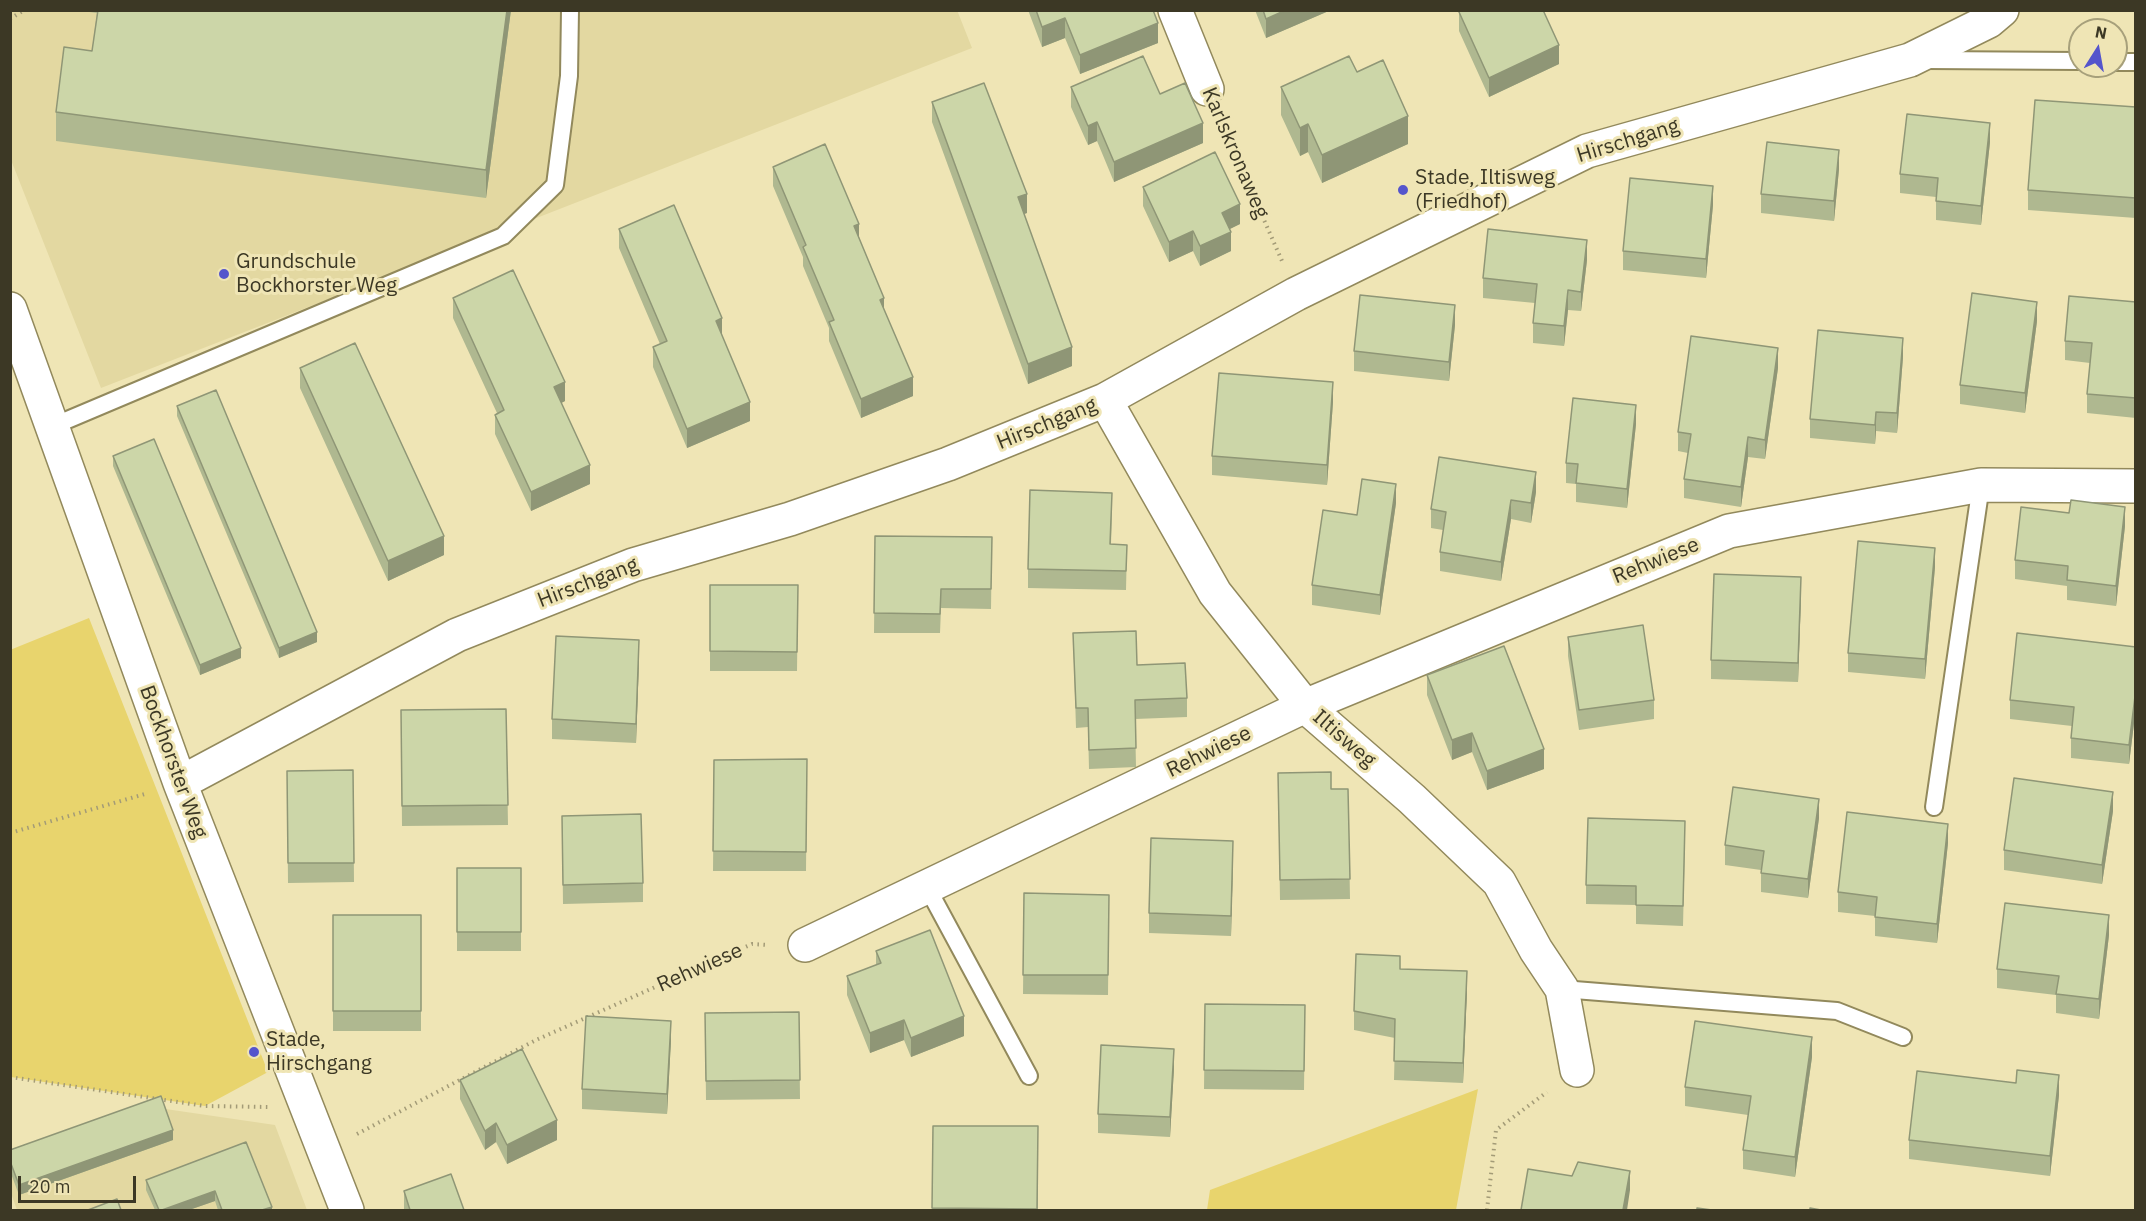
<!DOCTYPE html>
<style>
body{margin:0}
#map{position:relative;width:2146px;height:1221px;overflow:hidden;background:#efe5b5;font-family:"IBM Plex Sans",sans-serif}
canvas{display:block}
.frame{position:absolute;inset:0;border:12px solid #3c3825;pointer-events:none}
.north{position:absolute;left:2068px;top:18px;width:60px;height:60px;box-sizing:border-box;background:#efe5b5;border:2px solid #a7a07b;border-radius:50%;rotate:11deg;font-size:16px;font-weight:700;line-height:24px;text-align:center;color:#3c3825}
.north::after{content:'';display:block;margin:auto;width:21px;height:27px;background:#55c;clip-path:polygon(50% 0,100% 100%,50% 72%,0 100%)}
.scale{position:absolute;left:18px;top:1176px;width:118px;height:27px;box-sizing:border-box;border:3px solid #3c3825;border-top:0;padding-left:8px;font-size:18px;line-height:21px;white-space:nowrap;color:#3c3825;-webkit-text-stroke:4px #efe5b5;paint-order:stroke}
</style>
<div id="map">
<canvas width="2146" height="1221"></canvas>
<div class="frame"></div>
<div class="north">N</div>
<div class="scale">20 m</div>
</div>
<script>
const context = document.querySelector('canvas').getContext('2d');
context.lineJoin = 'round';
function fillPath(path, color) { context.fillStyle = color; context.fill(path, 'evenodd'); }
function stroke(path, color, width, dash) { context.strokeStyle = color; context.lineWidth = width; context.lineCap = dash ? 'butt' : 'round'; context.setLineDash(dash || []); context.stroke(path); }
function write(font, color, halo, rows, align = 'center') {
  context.font = font + ' "IBM Plex Sans",sans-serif'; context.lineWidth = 6; context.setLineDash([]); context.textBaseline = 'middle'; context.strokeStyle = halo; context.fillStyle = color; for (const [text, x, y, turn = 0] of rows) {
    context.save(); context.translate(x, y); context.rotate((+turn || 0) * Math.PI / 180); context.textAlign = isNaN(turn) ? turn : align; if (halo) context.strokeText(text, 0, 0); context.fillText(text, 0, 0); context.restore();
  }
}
const built = new Path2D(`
 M957 10 972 48 101 388 11 160V11Z
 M145 1106 275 1125 307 1210H17L11 1193V1158Z`);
const green = new Path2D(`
 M89 618 268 1072 205 1106 11 1077 10 650Z
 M1478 1089 1456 1210H1207L1210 1190Z`);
const path = new Path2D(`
 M10 19 24 10
 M1221 122 1282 261
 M10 833 145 794
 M10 1077 205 1106 269 1107
 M357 1134 536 1040 752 944 768 945
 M1487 1210 1496 1130 1547 1092`);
const service = new Path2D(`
 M1926 60 2080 61
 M2116 62H2136
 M53 426 503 236 555 185 569 76 570 10
 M1934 807 1981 485
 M927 887 1029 1076
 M1562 989 1837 1011 1903 1037`);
const minor = new Path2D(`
 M1175 10 1207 89
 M10 309 180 783 347 1210
 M1105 400 1215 593 1305 706 1412 799 1499 882 1536 950 1562 989 1577 1070
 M180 783 457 635 633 565 790 519 948 464 1105 400 1296 294 1587 151 1910 60 1989 21 2002 10
 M805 945 1305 706 1729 531 1981 485 2136 486`);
const wall = new Path2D(`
 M82 10H511L486 198 56 141V112L92 51 97 13 82 11Z
 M1028 10H1153L1158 43 1080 74 1065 38 1042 47Z
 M1255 10H1331L1266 38Z
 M1459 12 1559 64 1489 97 1459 31Z
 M1357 72 1408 144 1322 183 1308 152 1300 156 1281 115V87Z
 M1071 87 1160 94 1203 143 1114 182 1097 141 1088 145 1071 107Z
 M932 102 1027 213 1024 214 1072 366 1028 384 932 122Z
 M2136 107V218L2028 210V190Z
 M1990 142 1981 225 1936 220V197L1900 193V174Z
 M773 167 859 237 884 310 913 396 861 418 829 341V328L803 266V257L773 186Z
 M1839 169 1834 221 1761 213V194Z
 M1143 187 1240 224 1229 229 1231 251 1200 266 1193 251 1169 262 1143 206Z
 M1713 205 1706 278 1623 270V251Z
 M619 229 722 336 750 421 687 448 653 367V347L660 344 619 248Z
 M1587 260 1581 311 1568 310 1564 346 1533 343V323L1535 303 1483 298V278Z
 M453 298 565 401 561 403 590 484 531 511 495 434V415L497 413 453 318Z
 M2136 302V418L2087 413V394L2090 363 2065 360V341Z
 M2037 321 2025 413 1960 404V385Z
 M1455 325 1449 381 1354 371V351Z
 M1903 357 1897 433 1876 431 1875 444 1810 438V419Z
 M300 368 444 555 388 581 300 388Z
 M1778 368 1765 459 1748 457 1741 507 1684 498V479L1688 453 1678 451V432Z
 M1333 402 1327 485 1212 475V456Z
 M177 406 317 642 279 658 177 416Z
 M1636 424 1627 508 1576 502V484L1566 483V463Z
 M113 456 241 658 200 675 113 466Z
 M1536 492 1531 523 1511 519 1501 581 1440 571V552L1443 530 1431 528V509Z
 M1396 503 1380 615 1312 605V585L1357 515Z
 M1112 512 1111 544 1127 545 1126 590 1028 588V569Z
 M2125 526 2116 606 2067 600V586L2015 579V560Z
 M875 536 992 537 991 609 941 608 940 633H874Z
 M1935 567 1925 679 1848 672V653Z
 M710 585H798L797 671H710Z
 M1801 596 1798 682 1711 679V660Z
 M1073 633 1137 665 1187 698V717L1135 719 1136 767 1089 769 1088 727 1076 728Z
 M1568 637 1654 700V719L1579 730 1568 656Z
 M2136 647V707L2129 764 2071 758V738L2072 726 2010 719V700Z
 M639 660 636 743 552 739V719Z
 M1427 675 1544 769 1487 790 1472 752 1452 760 1427 695Z
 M506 709 508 825 402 826 401 710Z
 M807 759 806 871H713L714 760Z
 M353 770 354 882 288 883 287 771Z
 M1278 773 1331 789H1348L1350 899 1280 900Z
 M2113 811 2102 884 2004 870V850Z
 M562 816 643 883V902L563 904Z
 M1819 818 1808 898 1761 892V870L1725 865V845Z
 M1685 840 1683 926 1636 924V905L1586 904V885Z
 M1948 843 1937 943 1875 936V916L1838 912V892Z
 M1233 860 1231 936 1149 933V913Z
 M457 868H521V951H457Z
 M1024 893 1109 895 1108 995 1023 994Z
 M333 915H421V1031H333Z
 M2109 935 2099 1019 2056 1013V995L1997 988V969Z
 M876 951 964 1036 911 1057 904 1040 870 1053 847 995V976L876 965Z
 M1400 969 1467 991 1463 1083 1394 1080 1395 1038 1354 1030V1011Z
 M1205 1004 1305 1005 1304 1090 1204 1089Z
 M799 1012 800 1099 706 1100 705 1013Z
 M671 1040 667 1114 582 1109V1089Z
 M1812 1057 1795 1177 1743 1169V1150L1748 1115 1685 1106V1087Z
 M1174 1068 1170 1137 1098 1133V1114Z
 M460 1080 557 1140 507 1164 496 1142 485 1150 460 1099Z
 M2059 1095 2050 1176 1909 1159V1140Z
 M933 1126H1038V1210H932Z
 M173 1140 19 1195 10 1171V1150Z
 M246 1142 272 1210H218L215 1201 189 1210H155L146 1190V1180Z
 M404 1191 464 1210H404Z`);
const shadedWall = new Path2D(`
 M507 10H511L486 198V170Z
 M1286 10H1331L1266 38V19Z
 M1065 18V38L1042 47V27Z
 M1158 23V43L1080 74V55Z
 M1559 45V64L1489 97V78Z
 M1408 116V144L1322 183V155Z
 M1097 122V141L1088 145V126Z
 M1203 123V143L1114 182V162Z
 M1990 123V142L1981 225V206Z
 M1308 124V152L1300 156V128Z
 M1839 150V169L1834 221V201Z
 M1713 186V205L1706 278V259Z
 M1027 194V213L1018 216V197Z
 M1240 204V224L1222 233V213Z
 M859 224V243L854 226Z
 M1193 231V251L1169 262V242Z
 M1231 232V251L1200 266V246Z
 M1587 240V260L1581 311V292Z
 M1568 290V310L1564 346V326Z
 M884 298V318L880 300Z
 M2037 302V321L2025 413V393Z
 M1455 305V325L1449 381V362Z
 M722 318V338L716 321Z
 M1903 338V357L1897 433V413Z
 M1072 347V366L1028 384V364Z
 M1778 348V368L1765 459V440Z
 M913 377V396L861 418V399Z
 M565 382V401L554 407V387Z
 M1333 382V402L1327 485V465Z
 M750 402V421L687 448V429Z
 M1636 405V424L1627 508V489Z
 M1876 412V431L1875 444V425Z
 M1748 437V457L1741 507V487Z
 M590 465V484L531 511V492Z
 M1536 472V492L1531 523V503Z
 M1396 484V503L1380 615V595Z
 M1511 500V519L1501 581V562Z
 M2125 507V526L2116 606V586Z
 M444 536V555L388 581V561Z
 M1935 548V567L1925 679V659Z
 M1801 577V596L1798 682V663Z
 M317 632V642L279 658V648Z
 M639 640V660L636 743V724Z
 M241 648V658L200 675V665Z
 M2136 688V707L2129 764V745Z
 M1472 733V752L1452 760V740Z
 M1544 749V769L1487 790V771Z
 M2113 792V811L2102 884V865Z
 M1819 799V818L1808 898V879Z
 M1948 824V843L1937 943V924Z
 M1233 841V860L1231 936V916Z
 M2109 915V935L2099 1019V999Z
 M1467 971V991L1463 1083V1063Z
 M964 1016V1036L911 1057V1038Z
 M904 1020V1040L870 1053V1033Z
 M671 1021V1040L667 1114V1094Z
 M1812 1037V1057L1795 1177V1157Z
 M1174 1049V1068L1170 1137V1117Z
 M2059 1075V1095L2050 1176V1156Z
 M557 1120V1140L507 1164V1145Z
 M496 1123V1142L485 1150V1131Z
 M173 1130V1140L19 1195V1185Z
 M1630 1171V1190L1627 1210H1623Z
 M215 1191V1201L189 1210H162Z
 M272 1207V1210H262Z`);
const building = new Path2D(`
 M98 10H507L486 170 56 112 64 47 92 51Z
 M1036 10H1153L1158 23 1080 55 1065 18 1042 27Z
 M1263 10H1286L1266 19Z
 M1461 10H1543L1559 45 1489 78 1459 12Z
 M1143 56 1160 94 1185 83 1203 123 1114 162 1097 122 1088 126 1071 87Z
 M1349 56 1357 72 1383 60 1408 116 1322 155 1308 124 1300 128 1281 87Z
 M984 83 1027 194 1018 197 1072 347 1028 364 932 102Z
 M2035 100 2136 107V198L2028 190Z
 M1907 114 1990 123 1981 206 1936 201 1938 178 1900 174Z
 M1767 142 1839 150 1834 201 1761 194Z
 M825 144 859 224 854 226 884 298 880 300 913 377 861 399 829 322 834 320 803 247 806 245 773 167Z
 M1215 152 1240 204 1222 213 1231 232 1200 246 1193 231 1169 242 1143 187Z
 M1630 178 1713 186 1706 259 1623 251Z
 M674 205 722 318 716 321 750 402 687 429 653 347 667 341 619 229Z
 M1488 229 1587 240 1581 292 1568 290 1564 326 1533 323 1537 284 1483 278Z
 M513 270 565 382 554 387 590 465 531 492 495 415 504 410 453 298Z
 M1972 293 2037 302 2025 393 1960 385Z
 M1360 295 1455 305 1449 362 1354 351Z
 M2069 296 2136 302V398L2087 394 2092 343 2065 341Z
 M1818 330 1903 338 1897 413 1876 412 1875 425 1810 419Z
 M1691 336 1778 348 1765 440 1748 437 1741 487 1684 479 1691 434 1678 432Z
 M355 343 444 536 388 561 300 368Z
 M1219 373 1333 382 1327 465 1212 456Z
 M216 390 317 632 279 648 177 406Z
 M1573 398 1636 405 1627 489 1576 483 1578 464 1566 463Z
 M154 439 241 648 200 665 113 456Z
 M1439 457 1536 472 1531 503 1511 500 1501 562 1440 552 1446 512 1431 509Z
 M1362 479 1396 484 1380 595 1312 585 1323 510 1357 515Z
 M1030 490 1112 493 1110 544 1127 545 1126 571 1028 569Z
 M2071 500 2125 507 2116 586 2067 580 2068 566 2015 560 2021 507 2069 513Z
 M875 536 992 537 991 589H941L940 614 874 613Z
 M1858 541 1935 548 1925 659 1848 653Z
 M1714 574 1801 577 1798 663 1711 660Z
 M710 585H798L797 652 710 651Z
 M1643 625 1654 700 1579 710 1568 637Z
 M1136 631 1137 665 1185 663 1187 698 1135 700 1136 748 1089 750 1088 708H1076L1073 633Z
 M2017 633 2136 647V688L2129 745 2071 738 2074 707 2010 700Z
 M556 636 639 640 636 724 552 719Z
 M1504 646 1544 749 1487 771 1472 733 1452 740 1427 675Z
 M506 709 508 805 402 806 401 710Z
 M807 759 806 852 713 851 714 760Z
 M353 770 354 863H288L287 771Z
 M1331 772V789H1348L1350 879 1280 880 1278 773Z
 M2014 778 2113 792 2102 865 2004 850Z
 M1733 787 1819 799 1808 879 1761 873 1764 851 1725 845Z
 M1847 812 1948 824 1937 924 1875 917 1877 897 1838 892Z
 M641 814 643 883 563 885 562 816Z
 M1588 818 1685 821 1683 906 1636 905V886L1586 885Z
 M1151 838 1233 841 1231 916 1149 913Z
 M457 868H521V932H457Z
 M1024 893 1109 895 1108 975H1023Z
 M2005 903 2109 915 2099 999 2056 994 2059 976 1997 969Z
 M333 915H421V1011H333Z
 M930 930 964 1016 911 1038 904 1020 870 1033 847 976 881 963 876 951Z
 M1356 954 1400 956V969L1467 971 1463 1063 1394 1061 1395 1019 1354 1011Z
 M1205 1004 1305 1005 1304 1071 1204 1070Z
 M799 1012 800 1080 706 1081 705 1013Z
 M586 1016 671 1021 667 1094 582 1089Z
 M1695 1021 1812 1037 1795 1157 1743 1150 1751 1096 1685 1087Z
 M1101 1045 1174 1049 1170 1117 1098 1114Z
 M522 1049 557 1120 507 1145 496 1123 485 1131 460 1080Z
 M2017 1070 2059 1075 2050 1156 1909 1140 1917 1071 2016 1083Z
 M161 1096 173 1130 19 1185 10 1161V1150Z
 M933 1126H1038L1037 1209 932 1208Z
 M246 1142 272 1207 262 1210H222L215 1191 162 1210H159L146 1180Z
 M1578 1162 1630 1171 1623 1210H1521L1528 1169 1572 1176Z
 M451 1174 464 1210H410L404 1191Z
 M117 1199 121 1210H88Z
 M1697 1208 1712 1210H1697Z
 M1810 1208 1821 1210H1810Z`);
const markers = [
 [1403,190,6,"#55c"],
 [224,274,6,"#55c"],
 [254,1052,6,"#55c"]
];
const streetNames = [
 ["Hirschgang",1628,141,-17],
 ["Karlskronaweg",1235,153,67],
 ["Hirschgang",1047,424,-22],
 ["Rehwiese",1656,561,-22],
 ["Hirschgang",588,583,-21],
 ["Iltisweg",1344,739,41],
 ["Rehwiese",1209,752,-26],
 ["Bockhorster Weg",173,762,70],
 ["Rehwiese",700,968,-24]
];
const poiNames = [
 ["Stade, Iltisweg",1415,178],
 ["(Friedhof)",1415,202],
 ["Grundschule",236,262],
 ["Bockhorster Weg",236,286],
 ["Stade,",266,1040],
 ["Hirschgang",266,1064]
];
fillPath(built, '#e3d8a1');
fillPath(green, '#e8d46d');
stroke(service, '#92895c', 20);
stroke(minor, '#92895c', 36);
stroke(path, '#a39b77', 4, [1.5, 4.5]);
stroke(service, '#fff', 16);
stroke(minor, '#fff', 33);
fillPath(wall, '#afb890');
fillPath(shadedWall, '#8f9676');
fillPath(building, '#ccd6a8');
stroke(building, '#8f9676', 1.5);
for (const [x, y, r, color] of markers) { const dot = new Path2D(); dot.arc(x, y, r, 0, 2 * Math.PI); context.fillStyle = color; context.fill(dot); stroke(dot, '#efe5b5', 2); }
write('21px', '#3c3825', '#efe5b5', streetNames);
write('21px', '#3c3825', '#efe5b5', poiNames, 'left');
</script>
